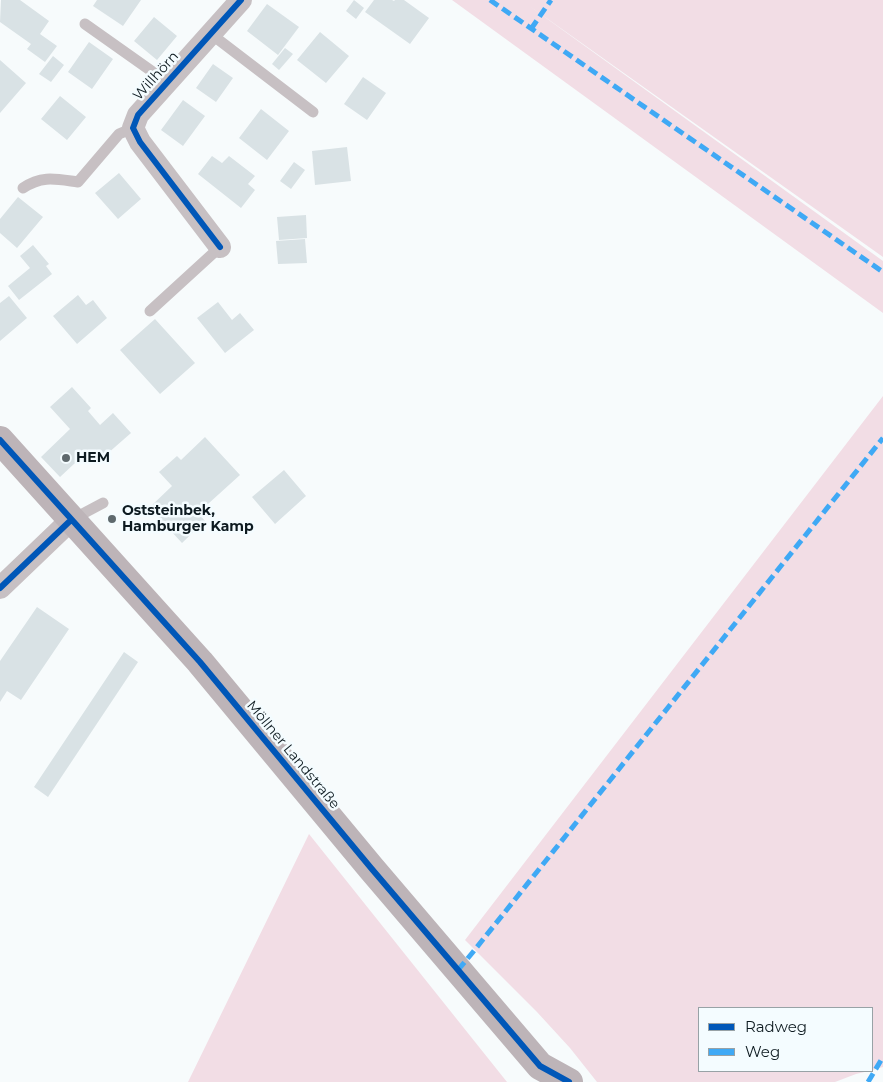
<!DOCTYPE html>
<meta charset="utf-8">
<style>
body{margin:0}
#map{position:relative;width:883px;height:1082px;overflow:hidden;background:#f7fbfc;font-family:Montserrat,sans-serif}
canvas{display:block}
.legend{position:absolute;left:698px;top:1007px;width:175px;height:65px;box-sizing:border-box;background:#f4fcff;border:1px solid #98a2a6;margin:0;padding:6px 9px;list-style:none;font-size:15px;color:#0d1a20}
.legend li{display:flex;align-items:center;gap:10px;height:25px}
.legend b{width:25px;border:1px solid #98a2a6}
</style>
<div id="map">
<canvas width="883" height="1082"></canvas>
<ul class="legend">
<li><b style="height:6px;background:#0057b8"></b>Radweg</li>
<li><b style="height:6px;background:#3fa9f5"></b>Weg</li>
</ul>
</div>
<script>
const context = document.querySelector('canvas').getContext('2d');
context.lineJoin = 'round';
function fillPath(path, color) { context.fillStyle = color; context.fill(path, 'evenodd'); }
function stroke(path, color, width, dash) { context.strokeStyle = color; context.lineWidth = width; context.lineCap = dash ? 'butt' : 'round'; context.setLineDash(dash || []); context.stroke(path); }
function write(font, color, halo, rows, align = 'center') {
  context.font = font + ' Montserrat,sans-serif'; context.lineWidth = 5; context.setLineDash([]); context.textBaseline = 'middle'; context.strokeStyle = halo; context.fillStyle = color; for (const [text, x, y, turn = 0] of rows) {
    context.save(); context.translate(x, y); context.rotate((+turn || 0) * Math.PI / 180); context.textAlign = isNaN(turn) ? turn : align; if (halo) context.strokeText(text, 0, 0); context.fillText(text, 0, 0); context.restore();
  }
}
const green = new Path2D(`
 M452 0H883V257L528 5 883 261V313Z
 M883 396V1067L872 1070V1008H699V1071H869L856 1074 835 1082H597L570 1048 537 1012 465 940Z
 M309 834 507 1082H188Z`);
const building = new Path2D(`
 M1 0H20L49 21 40 34 57 46 45 62 27 49 31 44 0 22Z
 M97 0H141L123 26 93 6Z
 M354 0 364 8 356 19 346 11Z
 M374 0H392L394 1 395 0H404L429 18 410 44 365 12Z
 M267 4 299 27 278 55 247 31Z
 M154 17 177 36 157 60 134 41Z
 M320 32 349 56 326 83 297 60Z
 M89 42 113 59 92 89 68 72Z
 M285 48 293 54 279 70 272 64Z
 M53 56 64 65 51 82 39 74Z
 M0 60 26 83 0 113Z
 M213 64 233 78 216 102 196 88Z
 M363 77 386 93 367 120 344 104Z
 M60 96 86 117 67 140 41 119Z
 M183 100 205 116 183 146 161 130Z
 M261 109 289 131 267 160 239 138Z
 M347 147 351 181 315 185 312 151Z
 M212 156 222 163 229 156 255 176 248 184 255 190 241 208 198 174Z
 M294 162 305 170 291 189 280 181Z
 M119 173 141 199 118 219 95 193Z
 M18 197 43 217 17 248 0 233V219Z
 M306 215 307 238 279 240 277 217Z
 M305 239 307 263 278 264 276 241Z
 M33 245 49 264 46 266 52 274 19 300 8 286 30 268 20 256Z
 M78 295 86 305 93 300 107 318 77 344 53 316Z
 M9 296 27 318 0 341V303Z
 M218 302 232 320 240 313 254 330 225 353 197 318Z
 M155 319 195 363 160 394 120 350Z
 M72 387 91 408 88 411 100 425 113 413 131 433 99 461 89 450 60 477 41 457 70 429 50 407Z
 M205 437 240 475 198 513 205 521 182 543 170 530 168 532 160 523 162 521 149 508 172 486 159 472 177 456 181 460Z
 M284 470 306 496 275 524 252 497Z
 M37 607 69 629 21 700 7 691 0 702V661Z
 M124 652 138 662 48 797 34 787Z`);
const service = new Path2D(`
 M85 24 167 82
 M211 34 313 112
 M23 188C42 175 56 179 78 182L119 134 133 128
 M150 311 220 247
 M71 520 103 503`);
const minor = new Path2D(`
 M220 247 140 142 133 128 138 115 241 0
 M0 588 71 520`);
const secondary = new Path2D(`
 M0 440 200 662 371 868 540 1066 569 1082`);
const quiet = new Path2D(`
 M490 0 883 272
 M531 29 551 0
 M458 970 473 952 883 438
 M868 1082 883 1057`);
const cycleway = new Path2D(`
 M220 247 140 142 133 128 138 115 241 0
 M0 440 200 662 371 868 540 1066 569 1082
 M0 588 71 520`);
const markers = [
 [66,458,5,"#5f696d"],
 [112,519,5,"#5f696d"]
];
const streetNames = [
 ["Willhörn",156,76,-48],
 ["Möllner Landstraße",293,755,50]
];
const poiNames = [
 ["HEM",76,458],
 ["Oststeinbek,",122,511],
 ["Hamburger Kamp",122,527]
];
fillPath(green, '#f2dde5');
fillPath(building, '#d9e2e5');
stroke(service, '#c7c0c3', 11);
stroke(minor, '#c7c0c3', 22);
stroke(secondary, '#bdb4b8', 28);
stroke(quiet, '#3fa9f5', 5, [10, 5]);
stroke(cycleway, '#0057b8', 6);
for (const [x, y, r, color] of markers) { const dot = new Path2D(); dot.arc(x, y, r, 0, 2 * Math.PI); context.fillStyle = color; context.fill(dot); stroke(dot, '#f4fcff', 2); }
write('14px', '#0d1a20', '#f4fcff', streetNames);
write('bold 14px', '#0d1a20', '#f4fcff', poiNames, 'left');
</script>
